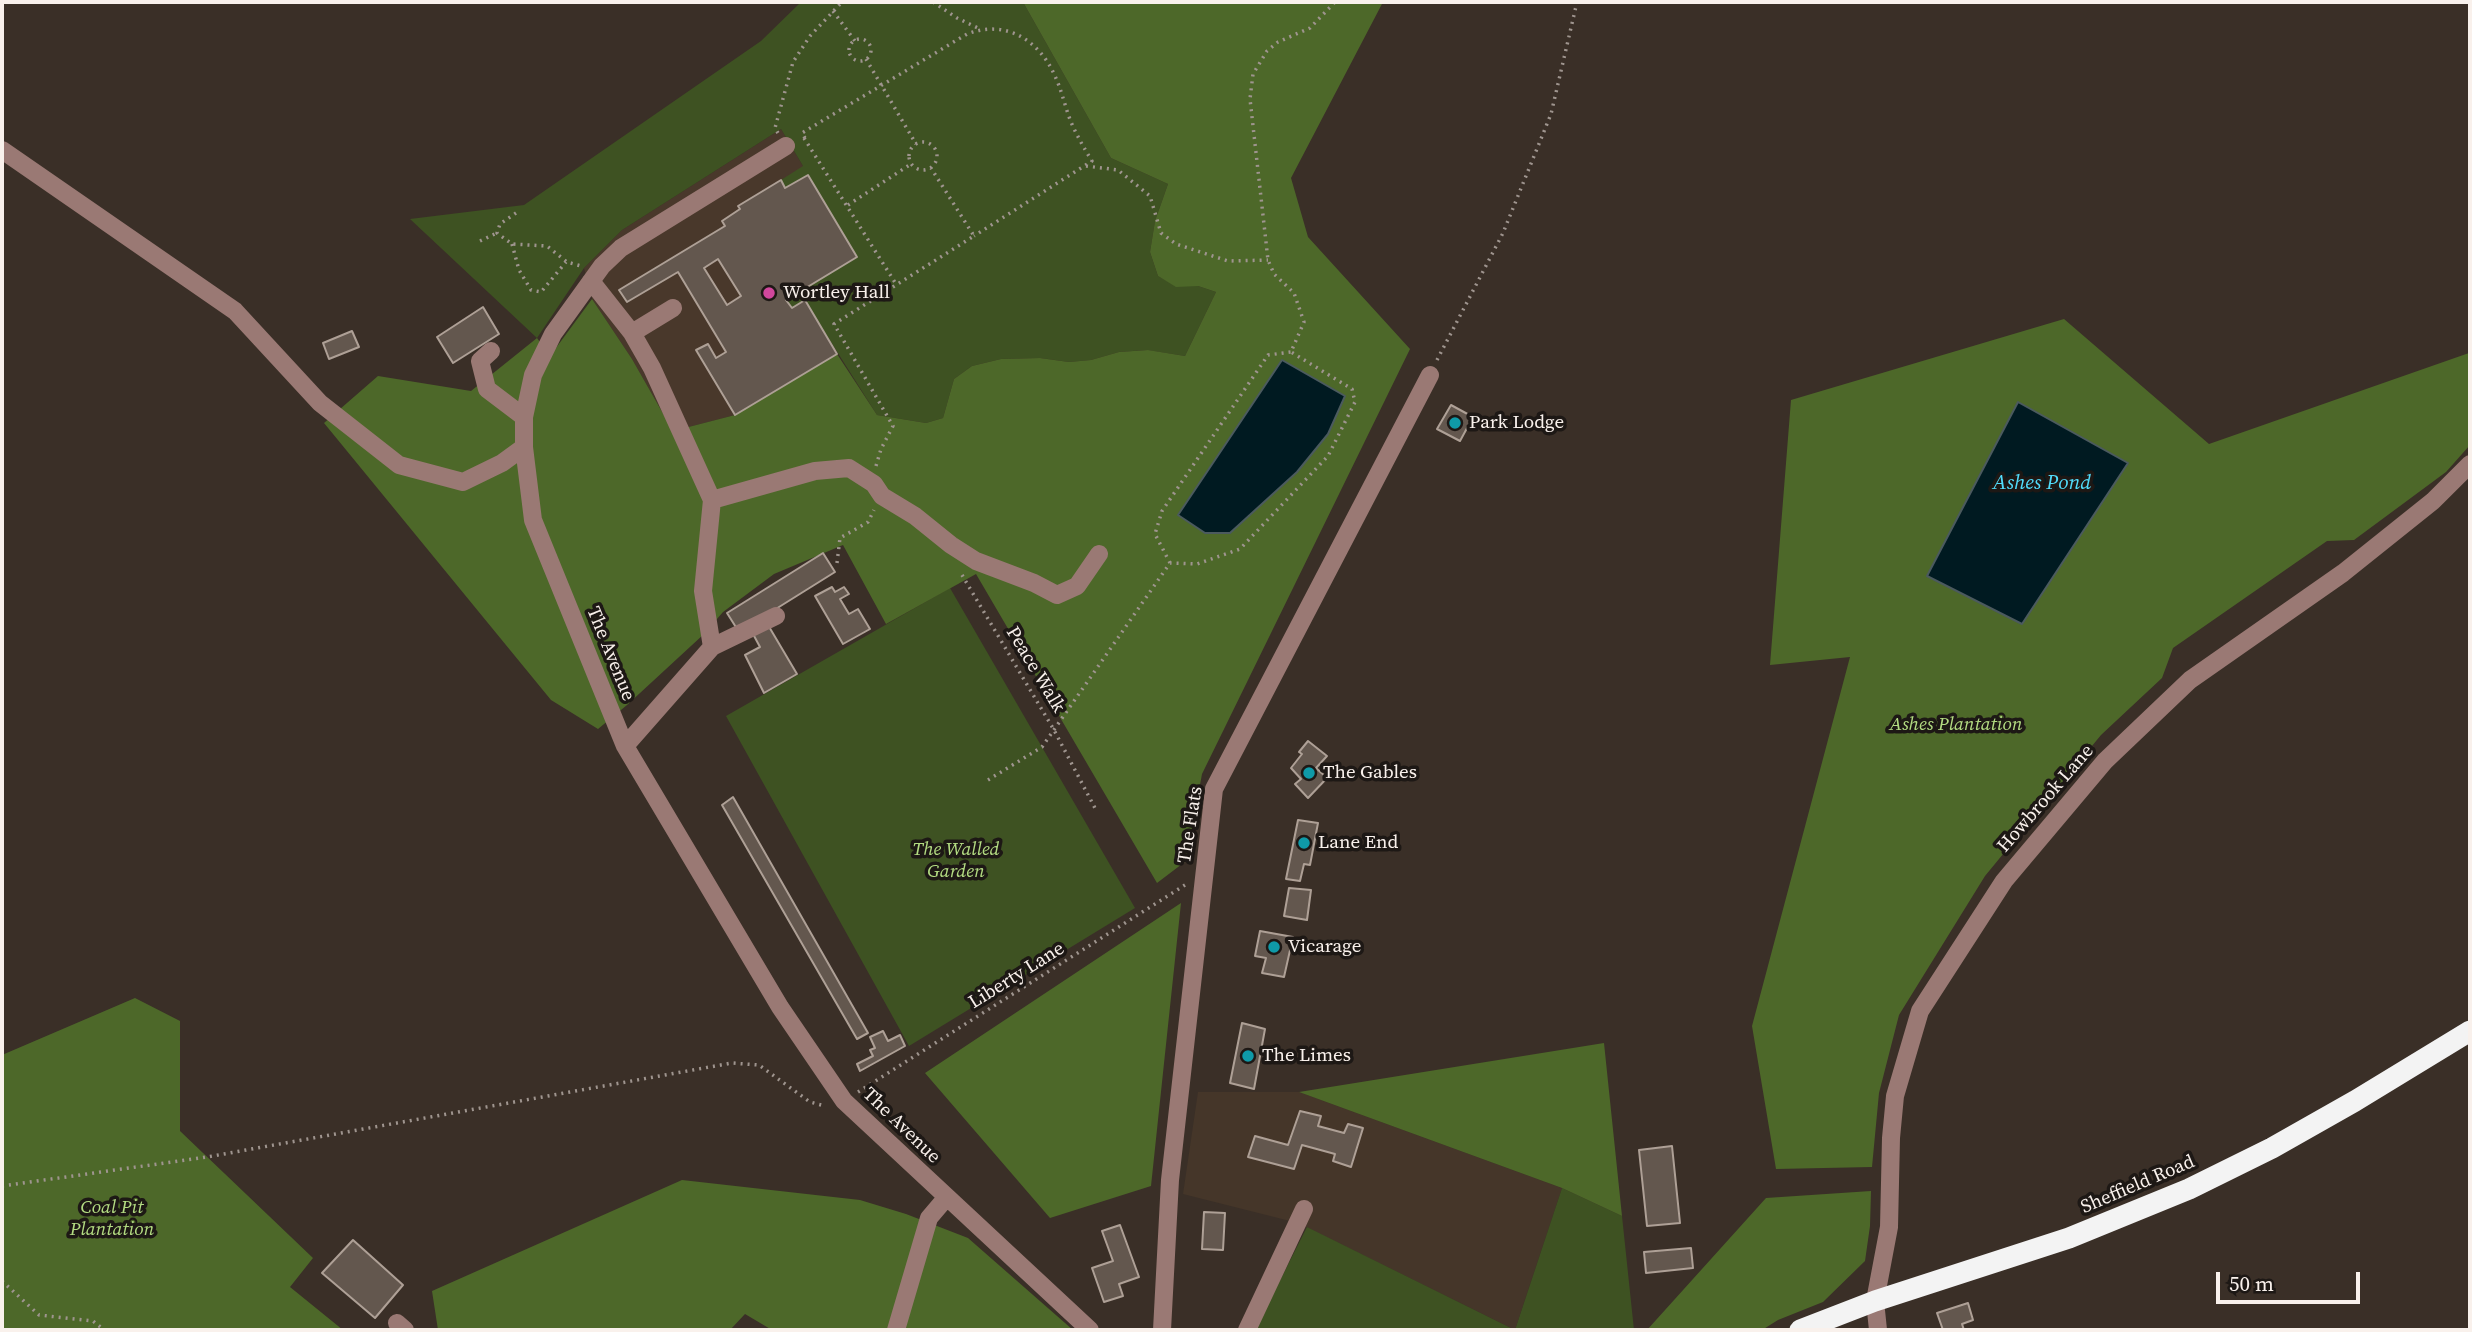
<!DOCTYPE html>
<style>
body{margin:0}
#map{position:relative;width:2472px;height:1332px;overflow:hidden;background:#3a2f27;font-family:"Source Serif 4",serif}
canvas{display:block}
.frame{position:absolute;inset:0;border:4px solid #f9f1ec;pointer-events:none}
.scale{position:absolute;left:2216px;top:1272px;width:144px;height:32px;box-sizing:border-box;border:4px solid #f9f1ec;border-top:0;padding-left:9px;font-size:21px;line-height:24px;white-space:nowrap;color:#f9f1ec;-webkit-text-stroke:5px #1d1815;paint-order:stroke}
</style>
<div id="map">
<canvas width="2472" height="1332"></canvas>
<div class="frame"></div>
<div class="scale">50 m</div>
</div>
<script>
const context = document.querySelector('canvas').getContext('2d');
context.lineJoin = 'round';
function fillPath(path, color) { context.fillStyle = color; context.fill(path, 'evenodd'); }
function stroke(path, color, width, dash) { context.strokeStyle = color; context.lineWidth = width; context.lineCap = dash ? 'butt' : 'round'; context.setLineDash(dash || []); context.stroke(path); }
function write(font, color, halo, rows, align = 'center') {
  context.font = font + ' "Source Serif 4",serif'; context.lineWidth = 7; context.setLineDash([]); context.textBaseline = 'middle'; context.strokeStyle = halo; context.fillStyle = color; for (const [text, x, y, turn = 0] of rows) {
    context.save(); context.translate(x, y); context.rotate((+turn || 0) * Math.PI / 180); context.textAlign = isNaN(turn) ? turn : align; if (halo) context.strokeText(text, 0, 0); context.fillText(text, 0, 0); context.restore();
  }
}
const built = new Path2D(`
 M781 129 857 257 787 300H805L837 354 735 415 673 431 632 359 592 299 584 268 622 230Z`);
const education = new Path2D(`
 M1198 1092H1299L1562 1188 1515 1330 1298 1223 1183 1194Z`);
const green = new Path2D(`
 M801 2H1023L1111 158 1168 184 1155 221 1150 252 1158 276 1176 286H1198L1216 292 1185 356 1147 350 1119 352 1091 360 1069 362 1040 358 1001 359 972 366 954 379 943 418 926 423 877 415 805 301 792 308 786 300 857 257 808 175 785 188 781 180 803 166 781 129 622 230 584 268 537 338 410 219 524 205 761 41Z
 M950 588 1135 908 909 1046 726 716Z
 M1562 1188 1622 1216 1634 1330H1515Z
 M1307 1227 1515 1330H1255Z`);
const forest = new Path2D(`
 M1023 2H1383L1291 178 1308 237 1410 349 1202 774 1186 861 1157 883 976 574 886 624 843 545 774 574 723 612 704 634 627 705 598 729 551 700 324 423 378 376 471 391 537 338 550 356 592 299 632 359 673 431 735 415 837 354 877 415 926 423 943 418 954 379 972 366 1001 359 1040 358 1069 362 1091 360 1119 352 1148 350 1185 356 1216 292 1198 286 1176 287 1158 276 1150 252 1155 221 1168 184 1111 158Z
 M2064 319 2209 444 2469 353 2470 445 2446 472 2354 540 2327 541 2173 648 2162 678 2101 735 1985 876 1899 1015 1879 1093 1872 1167 1776 1169 1752 1026 1850 657 1770 665 1791 400Z
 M1181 903 1151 1186 1050 1218 925 1073Z
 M135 998 180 1021V1131L313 1258 290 1287 343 1330H2V1055Z
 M1604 1043 1622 1216 1562 1188 1299 1092Z
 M682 1180 860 1200 906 1214 968 1238 1073 1330H772L745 1314 730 1330H438L432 1291Z
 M1871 1191 1870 1226 1865 1261 1823 1302 1778 1320 1762 1330H1647L1766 1198Z`);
const water = new Path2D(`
 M1282 360 1345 396 1328 434 1297 472 1230 533H1205L1178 515Z
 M2018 402 2128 463 2022 624 1927 576Z`);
const building = new Path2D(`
 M808 175 857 257 786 300 792 308 805 300 837 354 735 415 696 350 708 344 716 358 726 352 678 272 627 302 619 290 725 226 722 221 740 209 738 206 781 180 785 188ZM718 259 741 296 727 305 704 268Z
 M483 307 499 334 453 363 437 337Z
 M352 331 359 347 329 359 323 343Z
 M1451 405 1473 417 1460 441 1437 429Z
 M823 553 835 572 739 632 727 613Z
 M832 587 835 592 844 587 849 594 840 599 849 614 858 609 870 629 843 644 815 596Z
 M768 625 797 674 764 693 745 655 760 647 753 634Z
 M1308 741 1327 756 1316 768 1327 778 1308 798 1295 784 1301 779 1291 768 1302 754 1299 752Z
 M733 797 868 1033 857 1039 722 805Z
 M1298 820 1318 823 1310 865 1304 864 1300 881 1286 879Z
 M1289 888 1311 890 1307 920 1284 916Z
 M1260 931 1293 937 1284 977 1262 973 1266 958 1255 956Z
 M1242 1023 1265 1029 1254 1089 1230 1083Z
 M883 1031 888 1041 900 1035 905 1046 860 1071 857 1064 873 1056 870 1050 875 1048 870 1037Z
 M1300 1111 1321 1116 1318 1126 1344 1133 1348 1124 1363 1128 1351 1167 1333 1161 1335 1154 1302 1145 1294 1169 1248 1157 1255 1136 1288 1145Z
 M1672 1146 1680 1223 1647 1226 1639 1150Z
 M1204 1212 1225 1213 1223 1250 1202 1249Z
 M1120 1225 1139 1277 1119 1284 1123 1296 1104 1302 1092 1268 1113 1261 1102 1231Z
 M353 1240 403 1285 375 1318 322 1273Z
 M1691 1248 1693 1268 1646 1273 1644 1252Z
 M1968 1303 1973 1320 1962 1324 1964 1330H1943L1937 1313Z`);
const path = new Path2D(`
 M933 2 957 18 980 29
 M833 11 855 41
 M849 50a11 11 0 1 1 22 0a11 11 0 1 1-22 0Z
 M866 59 916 144
 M778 133 775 128 793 62 810 36 842 2
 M804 138 896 284
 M805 138 802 133 967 34C1006 19 1039 40 1055 76 1062 91 1065 107 1071 122 1077 136 1084 148 1092 161L974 236
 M909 156a14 14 0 1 1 28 0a14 14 0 1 1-28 0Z
 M1086 166 1118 170 1150 196 1161 233 1176 244 1228 261 1268 260
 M848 205 911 164
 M516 213 500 224 497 233 512 244 547 246 567 262 581 266
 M480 241 497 233
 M512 244 519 270 531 290 541 292 566 262
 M1437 360 1503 233 1551 114 1577 2
 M876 466 881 449 893 426 834 324 974 236 931 168
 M837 563 840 538 868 522 874 510
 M1170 563 1155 534 1162 511 1268 355 1291 352
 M962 575 1054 730 1096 810
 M988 780 1042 747 1170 563 1197 564 1240 549 1328 456 1355 402 1352 389 1291 352 1304 322 1294 293 1274 274 1268 260 1250 99 1253 74 1267 51 1278 42 1310 28 1335 2
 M858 1092 1185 885
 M2 1186 207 1157 732 1063 759 1065 810 1102 825 1106
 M2 1281 39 1315 93 1321 104 1330`);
const minor = new Path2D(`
 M786 146 621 248 602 266 553 334 533 375 524 417V447L533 520 625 746 780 1007 844 1101 1090 1330
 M2 150 235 311 320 403 399 465 463 482 502 463 524 447
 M591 281 632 333 652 368 712 500 703 591 712 647 625 746
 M632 333 673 308
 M491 351 480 361 487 389 524 417
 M712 500 815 471 849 468 874 484 882 496 915 516 951 545 976 561 1034 583 1057 595 1077 586 1099 554
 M712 647 776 616
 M397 1323 405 1330
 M896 1330 929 1218 946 1198
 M1162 1330 1170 1180 1214 789 1430 375
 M1247 1330 1304 1209
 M1878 1330 1875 1301 1889 1227 1891 1138 1895 1096 1920 1011 2004 881 2105 761 2190 680 2343 573 2433 501 2470 464`);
const highway = new Path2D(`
 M1800 1330 1875 1301 2069 1238 2189 1189 2272 1148 2355 1101 2470 1031`);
const markers = [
 [769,293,7,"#d1479c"],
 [1455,423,7,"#0f9aa8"],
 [1309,773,7,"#0f9aa8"],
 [1304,843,7,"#0f9aa8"],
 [1274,947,7,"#0f9aa8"],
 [1248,1056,7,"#0f9aa8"]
];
const poiNames = [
 ["Wortley Hall",783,293],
 ["Park Lodge",1469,423],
 ["The Gables",1323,773],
 ["Lane End",1318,843],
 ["Vicarage",1288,947],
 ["The Limes",1262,1056]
];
const streetNames = [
 ["The Avenue",610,654,68],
 ["Peace Walk",1035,670,59],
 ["Howbrook Lane",2046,799,-49],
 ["The Flats",1191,825,-81],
 ["Liberty Lane",1017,976,-32],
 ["The Avenue",901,1126,44],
 ["Sheffield Road",2138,1185,-23]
];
const parkNames = [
 ["Ashes Plantation",1956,725],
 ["The Walled",956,850],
 ["Garden",956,872],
 ["Coal Pit",112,1208],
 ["Plantation",112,1230]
];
const waterNames = [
 ["Ashes Pond",2042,484]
];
fillPath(built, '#49382b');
fillPath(education, '#453629');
fillPath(green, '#3e5222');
fillPath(forest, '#4d6829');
fillPath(water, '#001a21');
stroke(water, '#4b5a5e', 2);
fillPath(building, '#63574e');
stroke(building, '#aea096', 2);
stroke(path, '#9f958f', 3.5, [2, 5]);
stroke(minor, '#9a7974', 18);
stroke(highway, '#f3f3f3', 21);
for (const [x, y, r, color] of markers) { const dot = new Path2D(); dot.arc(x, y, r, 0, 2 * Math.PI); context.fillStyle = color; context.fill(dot); stroke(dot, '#1d1815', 2.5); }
write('19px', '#f9f1ec', '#1d1815', poiNames, 'left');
write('19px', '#f9f1ec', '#1d1815', streetNames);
write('italic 19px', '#b3dc82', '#1d1815', parkNames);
write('italic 21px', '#51dcfb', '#1d1815', waterNames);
</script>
